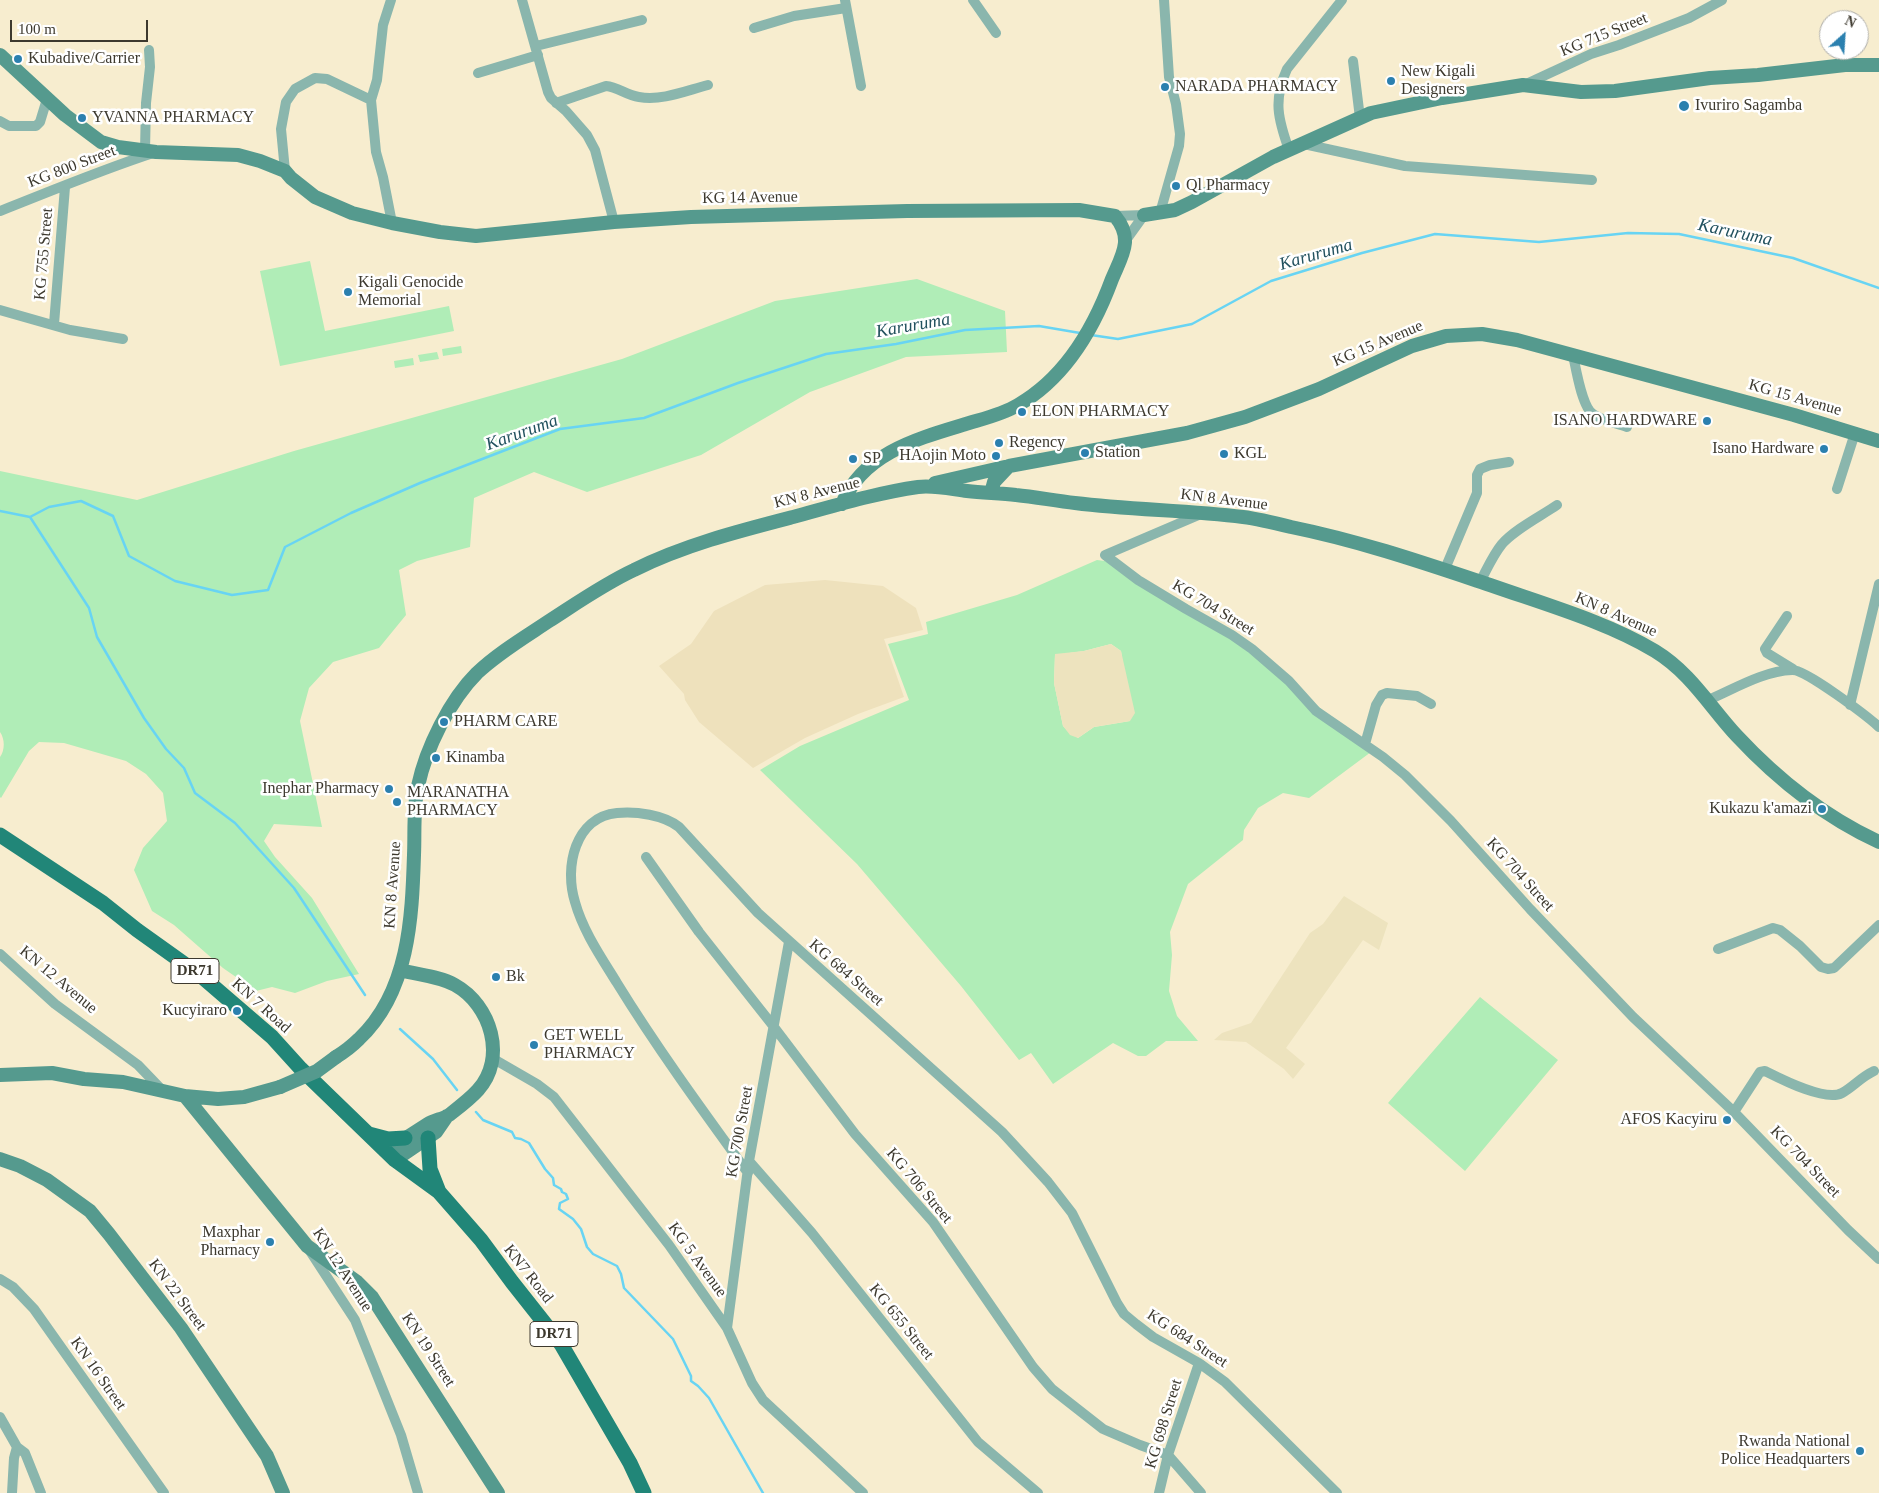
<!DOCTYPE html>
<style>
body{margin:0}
#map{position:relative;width:1879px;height:1493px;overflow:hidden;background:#f7edcf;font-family:"Times New Roman",serif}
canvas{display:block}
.north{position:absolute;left:1819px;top:10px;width:50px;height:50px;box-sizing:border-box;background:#fff;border:1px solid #b1b0ab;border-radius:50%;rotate:26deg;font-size:14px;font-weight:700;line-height:20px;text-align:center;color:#3d392e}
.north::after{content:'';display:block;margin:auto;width:18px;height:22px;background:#2b80af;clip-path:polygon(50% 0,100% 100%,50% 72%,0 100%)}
.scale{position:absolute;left:10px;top:20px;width:138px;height:22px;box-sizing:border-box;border:2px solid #3d392e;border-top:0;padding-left:6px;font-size:15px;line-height:18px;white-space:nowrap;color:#3d392e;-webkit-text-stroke:4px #fff;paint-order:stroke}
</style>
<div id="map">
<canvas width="1879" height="1493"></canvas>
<div class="north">N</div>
<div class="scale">100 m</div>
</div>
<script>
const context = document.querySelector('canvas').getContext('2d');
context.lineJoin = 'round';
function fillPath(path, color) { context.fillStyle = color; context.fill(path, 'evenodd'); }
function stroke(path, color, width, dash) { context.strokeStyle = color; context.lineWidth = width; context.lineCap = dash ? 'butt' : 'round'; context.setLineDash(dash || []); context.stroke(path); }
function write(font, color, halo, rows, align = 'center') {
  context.font = font + ' "Times New Roman",serif'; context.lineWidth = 5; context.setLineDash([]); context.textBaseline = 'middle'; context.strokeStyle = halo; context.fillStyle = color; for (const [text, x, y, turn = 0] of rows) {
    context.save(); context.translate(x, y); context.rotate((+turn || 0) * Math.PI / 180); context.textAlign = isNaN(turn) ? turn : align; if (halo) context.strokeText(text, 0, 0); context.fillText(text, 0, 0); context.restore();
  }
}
const built = new Path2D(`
 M825 580 883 586 916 608 923 630 884 639 904 697 858 714 805 738 753 768 699 722 685 700 684 694 659 666 691 644 714 611 765 585Z`);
const green = new Path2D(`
 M310 261 325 331 449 306 454 331 280 366 260 271Z
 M917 279 1005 311 1007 352 906 357 810 392 701 455 587 492 534 472 474 498 470 547 417 561 399 570 406 615 379 648 333 662 309 688 300 721 322 827 274 824 264 841 275 857 312 898 359 974 327 981 295 993 272 987 256 991 223 968 174 925 152 911 134 870 143 848 167 821 163 793 146 774 126 761 64 743 39 742 29 751 1 798 0 797V757C5 750 5 739 0 732V471L137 500 294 451 622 359 775 301Z
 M461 346 462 353 443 356 442 349Z
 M437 352 439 359 420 362 418 355Z
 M413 358 414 365 395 368 394 361Z
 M1097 560 1105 561 1168 599 1230 630 1371 752 1309 798 1283 793 1258 808 1244 830 1243 840 1188 884 1170 932 1172 955 1169 991 1177 1016 1198 1041H1166L1146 1056H1138L1113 1043 1053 1084 1031 1053 1019 1060 961 986 857 864 760 770 800 746 909 700 888 644 928 634 926 622 1017 595ZM1111 644 1121 651 1130 721 1094 727 1078 738 1063 726 1054 683 1055 655 1084 651Z
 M1480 997 1558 1060 1465 1171 1388 1103Z`);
const sand = new Path2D(`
 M1111 644 1121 651 1135 713 1130 721 1094 727 1078 738 1070 735 1063 726 1054 683 1055 654 1084 651Z
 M1344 896 1388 923 1379 950 1363 940 1286 1048 1305 1064 1293 1079 1284 1069 1246 1042 1214 1040 1222 1033 1251 1023 1310 933 1323 924Z`);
const stream = new Path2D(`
 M1091 335 1118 339 1192 324 1271 281 1362 253 1435 234 1539 242 1628 233 1679 234 1793 258 1879 288
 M0 511 30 517 89 608 97 637 144 718 166 749 184 768 195 793 235 823 294 888 365 995
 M30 517 49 507 81 501 113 516 129 556 175 581 232 595 268 590 285 547 351 513 420 483 560 429 644 418 738 383 826 354 896 344 965 330 1039 326 1080 333
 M400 1029 433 1059 457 1090
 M476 1112 483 1120 512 1132 515 1138 521 1139 529 1143 545 1169 553 1178 554 1185 561 1189 562 1192 566 1194 568 1199 560 1203 559 1209 573 1219 581 1229 587 1247 593 1254 617 1266 621 1274 624 1288 673 1339 691 1376V1381L698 1386 709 1398 763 1493`);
const street = new Path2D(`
 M391 0 383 25 377 80 371 100 376 152 383 177 392 223
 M522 0 548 92 551 98 566 111 587 135 595 150 614 222
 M845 0 861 86
 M973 0 996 33
 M754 28 794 16 846 8
 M536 46 642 20
 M1353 61 1360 118
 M478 73 538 55
 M1524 85 1591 54 1619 45 1689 18 1722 0
 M556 103 606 86C618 87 626 95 639 97 662 101 685 91 708 85
 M0 121 9 126H36L40 122 47 99
 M1304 144 1405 166 1592 180
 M1289 150C1278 119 1273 100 1287 69L1342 0
 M145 151 146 103 150 67 149 50
 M285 171 281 129 286 102 295 89 315 78 327 79 371 100
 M0 211C51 191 101 170 153 153
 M1160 213 1179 146 1180 134 1176 104 1169 77 1164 0
 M1115 216 1144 215
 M1126 240 1144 215
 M0 310 70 330 123 339
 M54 324 65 187
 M1573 355C1576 369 1582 407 1593 414 1603 421 1616 423 1627 427
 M1837 489 1855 433
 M1201 514 1105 555 1138 580 1186 609 1232 635 1252 649 1289 681 1316 711 1383 757 1405 775 1451 821 1530 909 1633 1017 1734 1112 1848 1230 1879 1259
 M1445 569 1477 493V475L1480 469 1490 465 1509 462
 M1480 582C1487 569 1493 555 1502 544 1515 529 1541 516 1557 505
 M1787 616 1765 649 1767 653 1793 669
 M1708 700C1734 689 1763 671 1792 670 1805 669 1867 716 1879 727
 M1850 705 1879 584
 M1365 744 1376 705 1382 695 1387 693 1417 696 1431 704
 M646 857 699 932 774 1027 855 1134 933 1222 1033 1367 1052 1389 1103 1429 1140 1445 1168 1455 1201 1493
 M1718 949 1773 928 1780 930 1800 946 1821 967 1828 969 1834 968 1879 925
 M0 954 55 1004 138 1065 162 1090
 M492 1058 537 1084 554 1097 669 1245 727 1328 752 1383 763 1400 863 1493
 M1734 1112 1760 1072 1765 1071C1781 1079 1825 1102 1842 1093 1853 1087 1861 1077 1874 1071
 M749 1161 812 1233 978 1442 1038 1493
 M748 1173C703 1111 657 1048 617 983 601 957 583 931 575 902 564 867 575 817 617 813 636 811 664 815 679 827L758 913 1002 1132 1048 1182 1072 1213 1117 1303 1124 1314 1136 1324 1153 1337 1199 1363 1225 1382 1337 1493
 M310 1251 355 1320 401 1435 418 1493
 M0 1279 13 1287 34 1309 164 1493
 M727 1328 749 1161 789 942
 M0 1417 17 1447 25 1453 41 1493
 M12 1493 14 1458 17 1447
 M1159 1493 1168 1455 1199 1363`);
const secondary = new Path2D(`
 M0 55 65 115 101 142 118 147 156 152 238 155 260 161 285 171 291 178 315 197 352 213 392 223 440 232 476 236 614 222 691 217 907 211 1079 210 1115 216C1134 239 1122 255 1112 279 1094 328 1065 378 1018 405 1003 414 986 418 969 423 920 438 863 452 842 504
 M1144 215 1175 210 1192 202 1273 157 1371 113 1442 98 1523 85 1581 92 1615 91 1710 78 1758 75 1845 65H1879
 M935 483 1009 466 1187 433 1245 417 1319 389 1412 346 1446 336 1482 334 1517 340 1794 415 1879 441
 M991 493 994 482 1009 466
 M336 1057C344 1052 352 1046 359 1039 409 992 412 918 414 855 415 832 413 808 418 786 426 748 450 700 477 673 498 653 525 637 549 621 577 603 604 584 634 570 684 545 739 531 793 517 834 506 876 493 918 487 934 485 951 489 967 491 984 493 1000 493 1016 495 1036 497 1056 501 1075 503 1131 510 1187 510 1243 517 1259 519 1275 523 1291 527 1360 541 1424 563 1490 585 1544 604 1607 622 1655 651 1691 673 1710 707 1737 736 1778 780 1825 817 1879 842
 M0 1075 52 1073 84 1079 123 1082 185 1096 218 1099 244 1097 280 1087
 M185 1096 307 1246 357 1282 372 1297 498 1493
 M386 1151C400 1142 414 1133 428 1124 434 1120 443 1119 449 1115 458 1108 470 1099 478 1090 507 1058 491 1005 455 985 439 976 418 975 400 970
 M0 1159 20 1166 47 1180 90 1211 109 1234 181 1328 267 1456 283 1493
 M395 1160 436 1132 447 1116`);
const primary = new Path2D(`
 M0 835 103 903 137 930 200 975 272 1037 301 1069 395 1160 439 1192 481 1240 512 1282 561 1344 630 1463 644 1493
 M369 1134 388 1139 405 1138
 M428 1138 430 1169 439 1192`);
const secondaryBridge = new Path2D(`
 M280 1087 317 1071 336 1057`);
const markers = [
 [18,59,5,"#2b80af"],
 [1391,81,5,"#2b80af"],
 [1165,87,5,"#2b80af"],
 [1684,106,6,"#2b80af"],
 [82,118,5,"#2b80af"],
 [1176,186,5,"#2b80af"],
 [348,292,5,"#2b80af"],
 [1022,412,5,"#2b80af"],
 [1707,421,5,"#2b80af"],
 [999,443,5,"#2b80af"],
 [1824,449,5,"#2b80af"],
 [1085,453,5,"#2b80af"],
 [1224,454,5,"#2b80af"],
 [996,456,5,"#2b80af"],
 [853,459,5,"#2b80af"],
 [444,722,5,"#2b80af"],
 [436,758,5,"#2b80af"],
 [389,789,5,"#2b80af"],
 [397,802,5,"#2b80af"],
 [1822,809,5,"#2b80af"],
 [496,977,5,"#2b80af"],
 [237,1011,5,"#2b80af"],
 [534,1045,5,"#2b80af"],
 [1727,1120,5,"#2b80af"],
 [270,1242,5,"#2b80af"],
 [1860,1451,5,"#2b80af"]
];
const shields = [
 [195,971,48],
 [554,1334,48]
];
const shieldNames = [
 ["DR71",195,971],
 ["DR71",554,1334]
];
const streetNames = [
 ["KG 715 Street",1604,35,-22],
 ["KG 800 Street",72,167,-21],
 ["KG 14 Avenue",750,198,-1],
 ["KG 755 Street",44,254,-85],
 ["KG 15 Avenue",1378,344,-23],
 ["KG 15 Avenue",1795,398,16],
 ["KN 8 Avenue",817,493,-14],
 ["KN 8 Avenue",1224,500,7],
 ["KG 704 Street",1213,608,31],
 ["KN 8 Avenue",1616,615,24],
 ["KG 704 Street",1520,875,48],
 ["KN 8 Avenue",393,885,-86],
 ["KG 684 Street",846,973,41],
 ["KN 12 Avenue",58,980,40],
 ["KN 7 Road",261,1006,42],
 ["KG 700 Street",740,1132,-80],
 ["KG 704 Street",1805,1162,46],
 ["KG 706 Street",919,1186,50],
 ["KG 5 Avenue",697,1260,54],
 ["KN 12 Avenue",342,1270,57],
 ["KN7 Road",528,1274,52],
 ["KN 22 Street",177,1295,53],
 ["KG 655 Street",901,1322,51],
 ["KG 684 Street",1187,1339,33],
 ["KN 19 Street",428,1350,57],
 ["KN 16 Street",98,1374,55],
 ["KG 698 Street",1164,1424,-73]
];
const poiNames = [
 ["Kubadive/Carrier",28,59],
 ["New Kigali",1401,72],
 ["Designers",1401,90],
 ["NARADA PHARMACY",1175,87],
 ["Ivuriro Sagamba",1695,106],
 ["YVANNA PHARMACY",92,118],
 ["Ql Pharmacy",1186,186],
 ["Kigali Genocide",358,283],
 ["Memorial",358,301],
 ["ELON PHARMACY",1032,412],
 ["ISANO HARDWARE",1697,421,"right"],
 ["Regency",1009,443],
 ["Isano Hardware",1814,449,"right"],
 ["Station",1095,453],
 ["KGL",1234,454],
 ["HAojin Moto",986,456,"right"],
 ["SP",863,459],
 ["PHARM CARE",454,722],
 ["Kinamba",446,758],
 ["Inephar Pharmacy",379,789,"right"],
 ["MARANATHA",407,793],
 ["PHARMACY",407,811],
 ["Kukazu k'amazi",1812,809,"right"],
 ["Bk",506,977],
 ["Kucyiraro",227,1011,"right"],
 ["GET WELL",544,1036],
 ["PHARMACY",544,1054],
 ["AFOS Kacyiru",1717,1120,"right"],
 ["Maxphar",260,1233,"right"],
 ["Pharnacy",260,1251,"right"],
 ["Rwanda National",1850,1442,"right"],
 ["Police Headquarters",1850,1460,"right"]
];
const waterNames = [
 ["Karuruma",1735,233,12],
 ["Karuruma",1316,255,-16],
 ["Karuruma",913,326,-10],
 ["Karuruma",522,433,-20]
];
fillPath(built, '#eee1bc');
fillPath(green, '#b0edb7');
fillPath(sand, '#ede3be');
stroke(stream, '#68d4f3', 2.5);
stroke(street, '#8ab6ad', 10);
stroke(secondary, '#559a8e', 14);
stroke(primary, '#218678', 15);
stroke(secondaryBridge, '#559a8e', 14);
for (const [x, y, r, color] of markers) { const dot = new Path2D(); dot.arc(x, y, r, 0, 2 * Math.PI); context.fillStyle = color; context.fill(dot); stroke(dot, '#fff', 2); }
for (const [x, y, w] of shields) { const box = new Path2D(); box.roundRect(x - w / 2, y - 12.5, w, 25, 4); context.fillStyle = '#fff'; context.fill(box); stroke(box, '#3d392e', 1); }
write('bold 15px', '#3d392e', null, shieldNames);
write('16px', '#3d392e', '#fff', streetNames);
write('16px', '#3d392e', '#fff', poiNames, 'left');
write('italic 18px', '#22515e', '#fff', waterNames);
</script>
